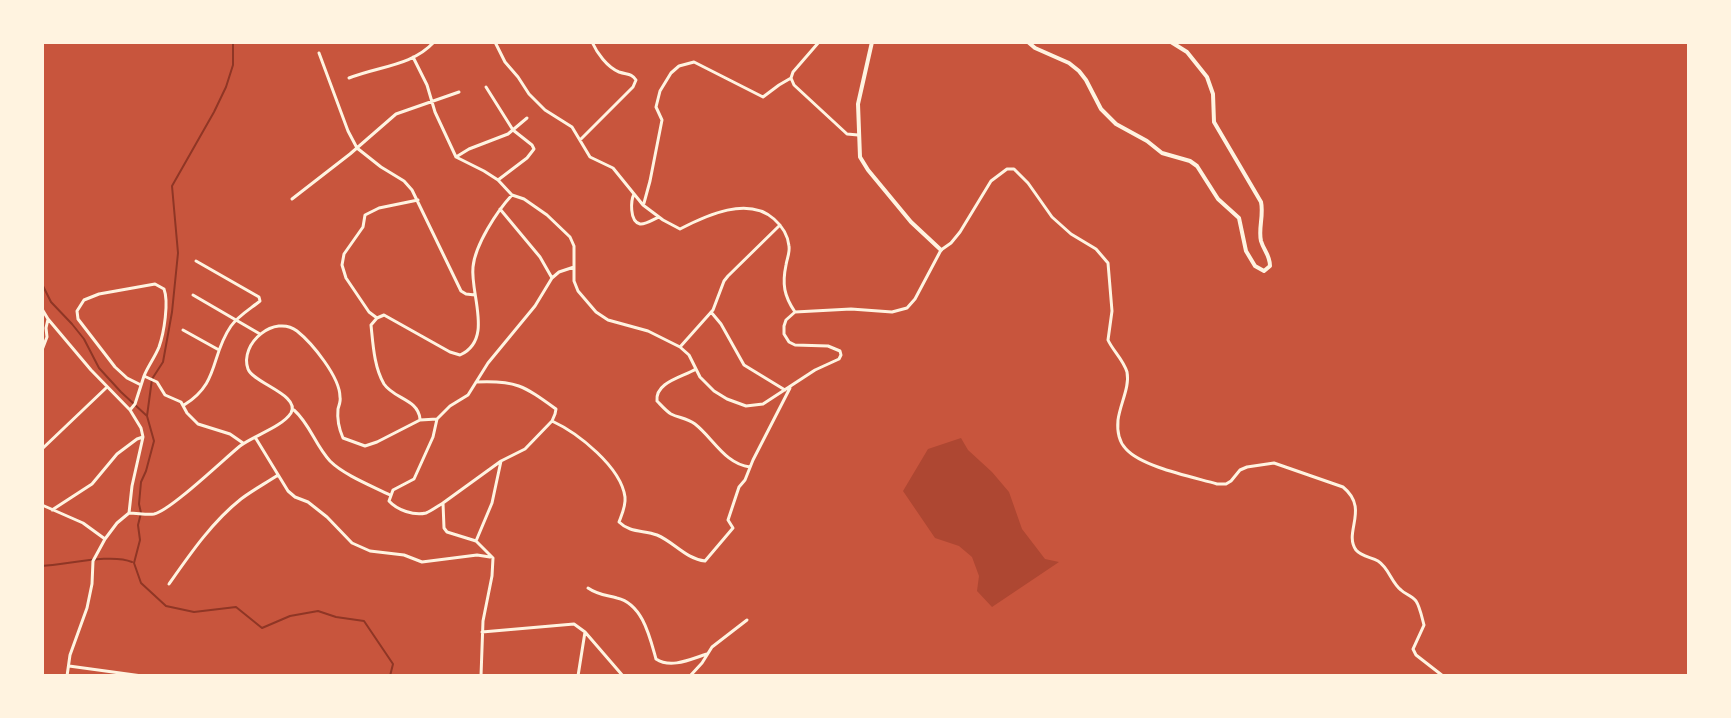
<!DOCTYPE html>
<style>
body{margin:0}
#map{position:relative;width:1731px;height:718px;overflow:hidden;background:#c8553d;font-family:"Work Sans",sans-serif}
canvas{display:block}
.frame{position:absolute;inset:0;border:44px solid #fff3e0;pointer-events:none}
</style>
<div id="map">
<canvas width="1731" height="718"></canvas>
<div class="frame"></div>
</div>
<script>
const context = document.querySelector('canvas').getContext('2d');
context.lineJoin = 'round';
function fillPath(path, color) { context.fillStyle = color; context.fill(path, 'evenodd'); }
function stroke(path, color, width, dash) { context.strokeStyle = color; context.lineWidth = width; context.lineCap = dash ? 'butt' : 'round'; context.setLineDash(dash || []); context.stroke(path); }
const green = new Path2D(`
 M961 438 968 450 992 472 1009 492 1022 529 1045 559 1059 562 992 607 977 591 979 576 972 557 959 546 935 538 903 491 928 449Z`);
const stream = new Path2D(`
 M42 284 51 302 72 324 84 339 99 368 121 392 147 416 154 441 146 471 141 482 139 504 141 513 138 525 140 540 134 563 141 583 166 606 194 612 236 607 262 628 290 616 318 611 336 617 364 621 393 664 390 676
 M147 416 152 379 163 362 172 312 178 253 172 186 214 112 226 87 233 65V42
 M42 566C66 565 111 553 132 562`);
const minor = new Path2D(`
 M495 42 505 62 518 77 529 94 545 110 572 127 590 157 613 168 643 205 663 220 680 229C707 215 748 196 774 219 782 226 788 236 789 246 790 253 787 258 786 265 782 284 784 296 795 312
 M319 53 348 131 357 148 381 167 404 181 412 190 461 291 466 294 475 295
 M413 57 427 85 435 112 456 157 484 171 498 180 512 195 524 199 547 215 570 237 574 246V281L578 291 596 312 608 320 648 331 680 347 689 355 700 377 714 391 727 399 746 406 763 404 815 370 839 359 841 355 840 351 828 346 795 345 789 342 784 334V326L786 320 795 312 851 309 892 312 907 308 915 299 941 250 951 243 960 232 991 181 1007 169H1014L1028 183 1052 217 1071 234 1096 249 1108 263 1112 311 1108 340C1113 351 1123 359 1127 372 1130 387 1120 404 1118 420 1117 431 1118 441 1126 449 1142 467 1193 477 1217 484H1226L1231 481 1240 470 1247 467 1274 463 1343 487C1370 509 1343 532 1356 550 1362 557 1371 557 1378 561 1389 568 1391 582 1401 590 1405 594 1412 596 1416 601 1420 607 1422 618 1424 625L1413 649 1416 655 1443 676
 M349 78C379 66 412 66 434 42
 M791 78 794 85 847 134 858 135
 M486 87 513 130 532 145 534 149 527 158 498 180
 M580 140 633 87 636 80C631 73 628 75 619 72 607 67 597 53 592 42
 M456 157 469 149 508 134 527 118
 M634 194C631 200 629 221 640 224 645 225 654 219 659 217
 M292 199 350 154 396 114 459 92
 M644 203 650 181 662 120 656 107 660 91 671 73 679 66 694 62 763 97 779 85 791 78 793 72 819 42
 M500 209 540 257 552 278
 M193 295 260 334
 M42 309 48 319 91 370 130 410 141 428 143 437 132 486 129 513
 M711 312 721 324 744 365 785 390
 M377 318 369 312 346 278 342 265 344 254 363 227 365 215 379 208 418 200
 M183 330 219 350
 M680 347 713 310 724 281 728 276 780 225
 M42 350 47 337 46 328 48 319
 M696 369C683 377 655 382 657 401 661 405 666 411 671 414 679 418 687 418 695 424 713 438 725 464 750 467
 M141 385 127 378 115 367 78 319 77 311 84 300 99 294 155 284 164 289C169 302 164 333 159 347 155 357 148 366 144 376
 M184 405C220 383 210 356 231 326 238 316 250 309 260 301L259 297 196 261
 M130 410 135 404 144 376 157 382 165 395 181 402 187 413 198 424 230 434 243 443
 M294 410C310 424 315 445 330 461 344 475 372 486 390 495
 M420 419C418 399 394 399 384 384 374 367 373 344 371 325L377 318 384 315 450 352 460 355C494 340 470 294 473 267 475 245 497 211 512 195
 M437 419 433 437 414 479 393 490 389 501C397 510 414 516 426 513 431 511 438 506 443 503L444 528 447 532 476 541 493 558 492 576 483 621 481 676
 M552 421C578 433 621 467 625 497 626 506 622 514 619 522 630 533 644 530 657 535 674 542 686 559 705 561L733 528 728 520 739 487 745 480 753 460 790 388
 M255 437 288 491 295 497 308 502 327 517 352 543 370 551 404 555 422 562 477 555 490 557
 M42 449 106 388
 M443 503 501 461 525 449 552 421 555 414 556 409C524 386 516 380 476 382
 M42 505 83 523 105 539
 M52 510 92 484 117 454 137 439 143 437
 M476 541 492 503 501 461
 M169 584C190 554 212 522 241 499 253 490 266 483 278 475
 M588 588C598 595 606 595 617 598 643 604 650 638 656 659 671 669 691 659 707 654
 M482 632 574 624 585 632 623 676
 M69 666 142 676
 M67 676 70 655 87 608 92 584 93 561 105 539 117 523 129 513C137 513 147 515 154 514 170 511 224 459 240 446 253 436 282 427 291 413 301 395 253 383 248 369 239 343 275 314 297 331 312 343 340 377 340 397 341 401 339 405 338 409 337 419 339 429 343 438L365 446 377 442 420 420 437 419 450 406 468 395 488 363 535 306 552 278 559 272 574 267
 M578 676 585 632
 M690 676 702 663 712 647 747 620`);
const tertiary = new Path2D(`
 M872 42 858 104 860 157 868 170 911 222 941 250
 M1028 42 1035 48 1069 63 1079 71 1086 80 1101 109 1116 124 1147 141 1162 153 1190 161 1197 166 1218 199 1239 218 1246 251 1255 266 1264 271 1270 266C1270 255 1264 251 1261 241 1258 229 1264 215 1261 202L1214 122 1213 94 1207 77 1187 52 1171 42`);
fillPath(green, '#ae4732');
stroke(stream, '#8f3625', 2);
stroke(minor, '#fff3e0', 3);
stroke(tertiary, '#fff3e0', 4);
</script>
